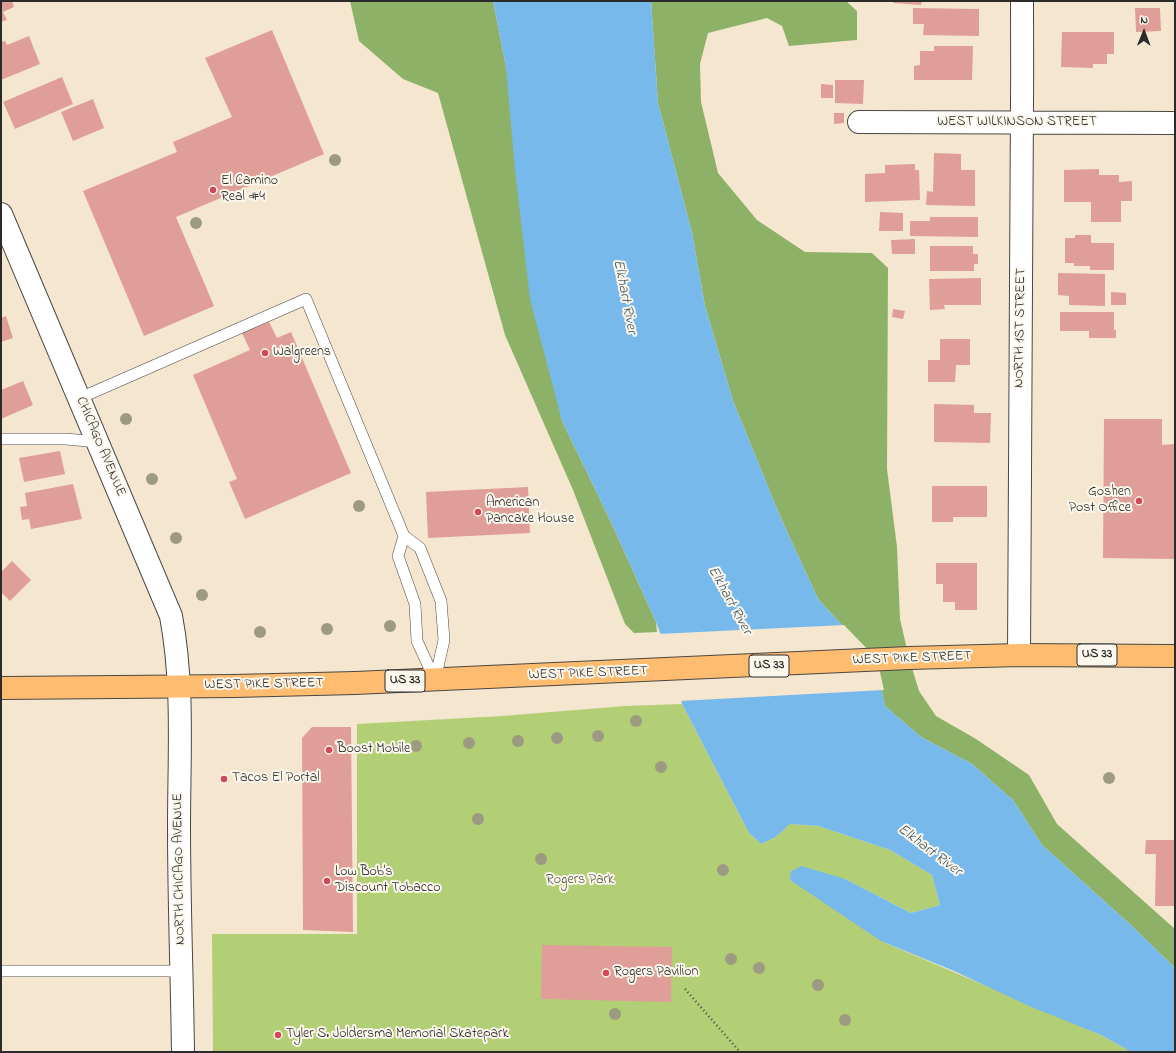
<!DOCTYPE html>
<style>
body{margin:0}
#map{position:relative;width:1176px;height:1053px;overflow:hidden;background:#f5e7cf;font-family:"Indie Flower",sans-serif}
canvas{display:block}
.frame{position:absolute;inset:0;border:2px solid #2b2b2b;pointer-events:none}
.north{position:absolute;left:1124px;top:12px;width:40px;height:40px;-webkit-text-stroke:3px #fbf7ec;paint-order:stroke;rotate:1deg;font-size:11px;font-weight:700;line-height:16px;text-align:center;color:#2b2b2b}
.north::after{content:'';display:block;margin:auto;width:14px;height:18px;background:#2b2b2b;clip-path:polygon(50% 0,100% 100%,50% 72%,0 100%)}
</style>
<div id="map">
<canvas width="1176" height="1053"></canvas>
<div class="frame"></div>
<div class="north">N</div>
</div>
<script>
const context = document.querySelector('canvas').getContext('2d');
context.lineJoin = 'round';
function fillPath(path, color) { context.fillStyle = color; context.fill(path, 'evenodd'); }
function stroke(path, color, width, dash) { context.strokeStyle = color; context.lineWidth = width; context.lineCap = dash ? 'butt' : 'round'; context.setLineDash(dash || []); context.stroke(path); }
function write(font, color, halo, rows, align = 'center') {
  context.font = font + ' "Indie Flower",sans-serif'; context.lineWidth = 4; context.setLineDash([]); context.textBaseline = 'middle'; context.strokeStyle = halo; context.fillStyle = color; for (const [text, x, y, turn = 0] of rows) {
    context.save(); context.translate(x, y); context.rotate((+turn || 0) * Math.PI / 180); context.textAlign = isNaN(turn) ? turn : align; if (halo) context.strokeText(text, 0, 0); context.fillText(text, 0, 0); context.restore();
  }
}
const green = new Path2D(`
 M682 704 749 833 761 844 776 837 790 824 818 826 890 850 932 875 940 905 911 913 845 879 881 941 1101 1035 1131 1052H213L212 934H357V724L502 716 625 706Z`);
const forest = new Path2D(`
 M350 1H493L506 67 562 421 610 520 656 622 657 632 634 633 625 624 573 490 505 335 438 93 403 79 359 41Z
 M651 1H846L857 11V40L789 46 782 26 767 18 708 33 700 64 701 102 718 173 757 220 805 252 872 253 888 268 887 469 897 547 900 619 909 658 919 691 936 716 976 739 1029 775 1057 824 1175 929V968L1133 927 1042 845 1013 800 972 764 921 737 885 706 875 661 818 599 780 516 733 401 705 306 692 233 658 103Z`);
const water = new Path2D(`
 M493 1H651L658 103 692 233 705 306 733 401 780 516 818 599 875 661 885 706 921 737 972 764 1013 800 1042 845 1133 927 1175 968V1052H1131L1101 1035 1029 1006 954 971 881 941 790 880 791 871 802 866 845 879 911 913 940 905 932 875 890 850 818 826 790 824 776 837 761 844 749 833 682 704 674 670 656 622 610 520 562 421 530 299 515 170 506 67Z`);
const pier = new Path2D(`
 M844 625 877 659 884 690 679 701 672 671 658 634Z`);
const building = new Path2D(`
 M1 1H12L14 7 3 12 7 20 1 22Z
 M893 1H922L921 5 893 3Z
 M913 8 979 9V36L923 35 924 24H913Z
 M1135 8H1160L1161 31 1136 32Z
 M272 30 324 154 176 217 214 306 144 336 83 191 177 152 173 142 232 117 205 58Z
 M1062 32H1114V54H1107V64H1093V68L1061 67Z
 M29 36 40 64 1 80V42L5 41 7 45Z
 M934 46H973L972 80H914V66L920 65V51H934Z
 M62 77 73 104 15 129 3 102Z
 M835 80H864L863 104 835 103Z
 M821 84 833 85V98H821Z
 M93 99 104 128 73 141 61 112Z
 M834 113H844V123L834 124Z
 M934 153 961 154V170H975V206L926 205 927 191 933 192Z
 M915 164V170H919L920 200 865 202V174L885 173V165Z
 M1099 169V175H1119V182L1132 181V201H1121V222H1091V202H1064V170Z
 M880 212 903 213V231H879Z
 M930 217H978V237L910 236V221H930Z
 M1075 235H1091V243H1114V270H1090V266H1074V263H1065V238H1075Z
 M915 239V254H892L891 240Z
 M930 246H973V254H978V264H974V271H930Z
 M1058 273 1105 274V306L1069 305V296L1058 295Z
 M981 278V305H944L945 309 930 310 929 279Z
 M1111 292 1126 293V305H1111Z
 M893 309 905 311 903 319 892 317Z
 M1060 312H1114V330H1116V338H1089V331H1060Z
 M6 316 13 338 1 342V318Z
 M269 322 277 338 291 332 351 473 245 519 229 482 237 479 193 375 250 350 242 333Z
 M940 339H970V365H956L955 382H928V360H940Z
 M23 381 33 405 1 419V390Z
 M934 404 974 405V413H991L990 443 934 442Z
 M1104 419H1162V445L1175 444V559L1103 558Z
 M60 451 65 474 24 482 19 458Z
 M73 484 82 519 31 529 29 519 22 520 20 507 27 506 25 493Z
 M932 486H987V517H953V522H932Z
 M528 487 530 533 428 538 426 492Z
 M12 561 31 580 10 601 1 592V572Z
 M936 563H977V610H955V602H943V584H936Z
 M312 727H351L353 932 303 930 302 738Z
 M1146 840H1175V906H1155L1156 854H1145Z
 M542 945 672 947 671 1002 541 999Z`);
const path = new Path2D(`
 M685 989 740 1052`);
const service = new Path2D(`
 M80 398 306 299 404 536 420 548 441 601 444 640 435 680
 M1 439H66L98 442
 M404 536 398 556 415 604 417 641 435 680
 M1 971H182`);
const minor = new Path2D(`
 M859 122 1175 123
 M1019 655C1019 437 1023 219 1022 1`);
const tertiary = new Path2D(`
 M1 214 171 616C184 685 179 757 179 827 179 902 182 977 183 1052`);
const trunk = new Path2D(`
 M1 688 234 686 355 683 909 658 1019 655 1175 656`);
const trees = [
 [335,160],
 [196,223],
 [126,419],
 [152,479],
 [359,506],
 [176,538],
 [202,595],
 [390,626],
 [327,629],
 [260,632],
 [636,721],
 [598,736],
 [557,738],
 [518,741],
 [469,743],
 [416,746],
 [661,767],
 [1109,778],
 [478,819],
 [541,859],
 [723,870],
 [731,959],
 [759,968],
 [818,985],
 [615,1014],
 [845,1020]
];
const markers = [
 [213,190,4,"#d1495b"],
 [265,353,4,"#d1495b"],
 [1139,501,4,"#d1495b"],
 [478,512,4,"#d1495b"],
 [329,750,4,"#d1495b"],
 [224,779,4,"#d1495b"],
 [327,881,4,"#d1495b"],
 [606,973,4,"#d1495b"],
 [278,1035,4,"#d1495b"]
];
const shields = [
 [1097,655,40],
 [769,666,40],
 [405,681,40]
];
const shieldNames = [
 ["US 33",1097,655],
 ["US 33",769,666],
 ["US 33",405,681]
];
const streetNames = [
 ["WEST WILKINSON STREET",1017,123],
 ["NORTH 1ST STREET",1021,328,-89],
 ["CHICAGO AVENUE",100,447,67],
 ["WEST PIKE STREET",912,659,-2],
 ["WEST PIKE STREET",588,674,-2],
 ["WEST PIKE STREET",264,685,-1],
 ["NORTH CHICAGO AVENUE",180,869,-91]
];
const poiNames = [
 ["El Camino",221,182],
 ["Real #4",221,198],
 ["Walgreens",273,353],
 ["Goshen",1131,493,"right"],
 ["Post Office",1131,509,"right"],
 ["American",486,504],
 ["Pancake House",486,520],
 ["Boost Mobile",337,750],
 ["Tacos El Portal",232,779],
 ["Low Bob's",335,873],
 ["Discount Tobacco",335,889],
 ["Rogers Pavilion",614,973],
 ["Tyler S. Joldersma Memorial Skatepark",286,1035]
];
const parkNames = [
 ["Rogers Park",580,881]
];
const waterNames = [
 ["Elkhart River",624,297,79],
 ["Elkhart River",729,601,61],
 ["Elkhart River",929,851,37]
];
fillPath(green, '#b2cf76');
fillPath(forest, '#8db267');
fillPath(water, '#78b9ec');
fillPath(pier, '#f5e7cf');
fillPath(building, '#df9e98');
stroke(service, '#494744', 12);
stroke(minor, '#494744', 24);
stroke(tertiary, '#494744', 24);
stroke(trunk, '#494744', 24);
stroke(path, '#494744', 2.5, [1, 3]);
stroke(service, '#fff', 11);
stroke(minor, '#fff', 22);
stroke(tertiary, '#fff', 22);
stroke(trunk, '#febc70', 22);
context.fillStyle = '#9c9b81';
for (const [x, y] of trees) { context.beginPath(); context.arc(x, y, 6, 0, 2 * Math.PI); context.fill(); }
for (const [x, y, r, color] of markers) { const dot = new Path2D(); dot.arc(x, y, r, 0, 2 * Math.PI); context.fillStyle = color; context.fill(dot); stroke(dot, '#fbf7ec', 1.5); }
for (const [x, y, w] of shields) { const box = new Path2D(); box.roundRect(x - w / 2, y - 11, w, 22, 3); context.fillStyle = '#fbf7ec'; context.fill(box); stroke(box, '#2b2b2b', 1); }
write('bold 13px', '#2b2b2b', null, shieldNames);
write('14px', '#2b2b2b', '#fbf7ec', streetNames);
write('14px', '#2b2b2b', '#fbf7ec', poiNames, 'left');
write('14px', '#545c42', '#fbf7ec', parkNames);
write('italic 15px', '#425665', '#fbf7ec', waterNames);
</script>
